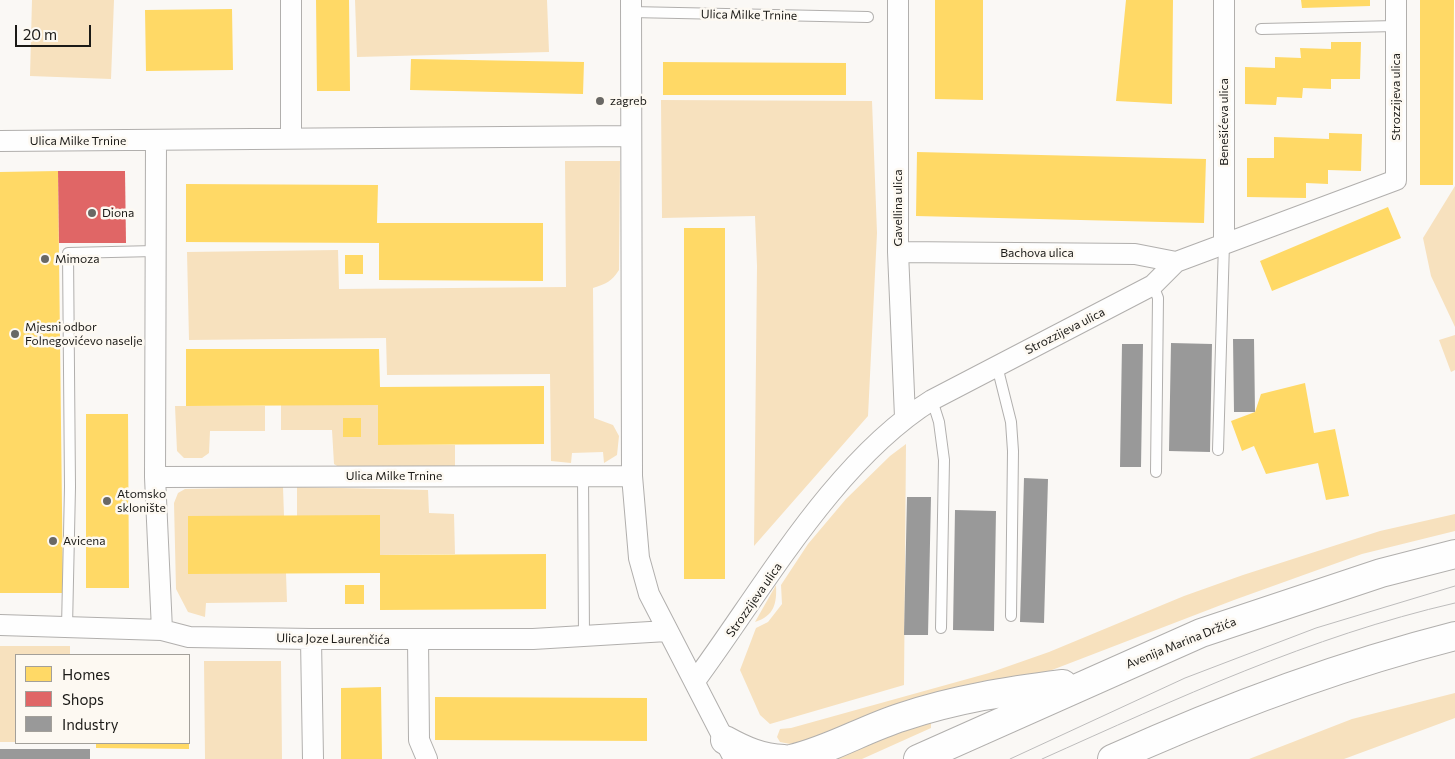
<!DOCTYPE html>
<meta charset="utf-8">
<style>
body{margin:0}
#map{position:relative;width:1455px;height:759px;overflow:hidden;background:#faf8f5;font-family:Commissioner,sans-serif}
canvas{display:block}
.legend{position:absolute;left:15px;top:654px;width:175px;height:90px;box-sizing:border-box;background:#fdf9f2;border:1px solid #a3a09a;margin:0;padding:6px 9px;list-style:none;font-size:15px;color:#1b1a17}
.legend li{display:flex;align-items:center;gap:10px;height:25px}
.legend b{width:25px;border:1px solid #a3a09a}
.scale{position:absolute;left:15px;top:25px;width:76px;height:22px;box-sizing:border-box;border:2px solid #1b1a17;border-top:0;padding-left:6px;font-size:15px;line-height:18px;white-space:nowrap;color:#1b1a17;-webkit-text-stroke:4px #fdf9f2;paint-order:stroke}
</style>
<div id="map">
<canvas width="1455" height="759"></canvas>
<ul class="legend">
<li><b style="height:14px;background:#ffd966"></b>Homes</li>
<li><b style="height:14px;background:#e06666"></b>Shops</li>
<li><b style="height:14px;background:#999"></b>Industry</li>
</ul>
<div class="scale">20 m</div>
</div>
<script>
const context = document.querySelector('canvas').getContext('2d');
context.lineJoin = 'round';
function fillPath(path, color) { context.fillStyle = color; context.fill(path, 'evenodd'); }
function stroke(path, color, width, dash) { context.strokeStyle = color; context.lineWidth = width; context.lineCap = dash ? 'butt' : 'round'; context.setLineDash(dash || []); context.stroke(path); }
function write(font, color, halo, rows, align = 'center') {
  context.font = font + ' Commissioner,sans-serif'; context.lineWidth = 5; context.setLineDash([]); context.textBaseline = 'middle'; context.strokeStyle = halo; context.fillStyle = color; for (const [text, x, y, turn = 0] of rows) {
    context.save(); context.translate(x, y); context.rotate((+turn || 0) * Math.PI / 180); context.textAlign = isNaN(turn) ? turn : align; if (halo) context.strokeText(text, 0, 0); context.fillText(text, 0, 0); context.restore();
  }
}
const green = new Path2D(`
 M32 0H114L111 79 30 76Z
 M355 0H547L549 52 357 57Z
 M661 100 872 101 877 233 868 416 754 546 757 266 755 216 662 218Z
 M565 161H620L619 270C612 281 606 284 593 288L594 418 613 425 619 436 617 455 604 463 603 452 572 453 571 463 551 461 550 374 387 375 386 338 189 340 187 252 338 250 339 289 566 287Z
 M1455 186V327L1431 276 1423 238Z
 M1455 335V370L1451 372 1439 340Z
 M281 405H378L379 445H455V468L342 469 334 464 332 430H281ZM343 418H361V436L343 437Z
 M175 406H265V431H210L209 453 202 458H184L177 451Z
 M906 444 904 685 770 724 760 715 740 670 756 628 768 622 782 604 781 585 808 544 846 499 890 456Z
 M283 487 287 602 206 603 205 617 188 612 176 589 174 503 178 493 185 489Z
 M297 487 428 490 429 513 454 514 455 554 380 555V516H297Z
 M1455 514V531L1362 554 1234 600 1026 680 895 707 807 740 790 744 780 742 777 737 780 729 791 728 989 673 1049 652 1184 596 1243 575 1380 531Z
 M776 585C777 604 774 616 755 622Z
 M0 646H70V655H16V742H0Z
 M204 661H281L282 759H205Z
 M1455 693V718L1344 759H1249L1352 719Z
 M931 720V728L862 759H833L912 724Z`);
const homes = new Path2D(`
 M316 0H349L350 91H317Z
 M935 0H983V100L935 99Z
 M1126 0H1173L1172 104 1116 101Z
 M1301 0H1370V6L1302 8Z
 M1420 0H1454L1453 185H1420Z
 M232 9 233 70 146 71 145 10Z
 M1331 42H1361L1360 79H1331V89L1303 88 1302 98 1277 97 1276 105 1245 104V67L1275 68V57L1301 58 1300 48 1331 49Z
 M411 59 584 62 583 94 410 90Z
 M663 62 846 63V95H663Z
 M1329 133 1362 134 1361 171 1328 170V184L1306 183V198L1247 197V158H1274V137L1329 139Z
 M917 152 1206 159 1204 223 916 216Z
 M58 171 63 593H0V172Z
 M186 184 378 185 377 223H543V281L379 280V243L186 242Z
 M1388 207 1401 238 1272 291 1260 261Z
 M684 228H725V579H684Z
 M345 255H363V274H345Z
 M186 349H379L380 387 544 386V444L378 445V405L186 406Z
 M1305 383 1314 433 1335 429 1349 496 1326 500 1318 463 1266 474 1254 446 1242 451 1231 421 1255 412 1261 394Z
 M86 414H128L129 588H86Z
 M343 418H361V437H343Z
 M380 515V555L546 554V609L380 610V573L188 574V516Z
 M345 585H364V604H345Z
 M381 687 382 759H341V688Z
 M435 697 647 698V741L435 740Z
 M96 743H189V749L96 748Z`);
const shops = new Path2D(`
 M58 171H125L126 243H59Z`);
const industry = new Path2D(`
 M1233 339H1254L1255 412H1234Z
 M1171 343 1212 344 1210 452 1169 451Z
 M1122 344H1143L1141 467H1120Z
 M1024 478 1048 479 1044 623 1020 622Z
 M907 497H931L928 635H904Z
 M955 510 996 511 994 631 953 630Z
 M0 749H90V759H0Z`);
const lane = new Path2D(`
 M631 12 868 17
 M1261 29 1396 26
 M1153 285 1158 298 1156 472
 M997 366 1011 422 1013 451 1011 616
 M932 400 939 422 944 460 941 628
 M1218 450 1224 243
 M583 475 584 637
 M67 627 70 487 68 253 155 251`);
const street = new Path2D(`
 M291 0V138
 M631 0 632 476 639 558 649 594 731 753
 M898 0V252L905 417
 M1224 0V243
 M156 140 155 477 162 630
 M0 141 631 136
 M898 252 1135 254 1176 262
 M155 477 632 476
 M0 625 162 630 189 637 311 639H533L667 631
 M311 639 313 759
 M418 639 419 740 427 759
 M695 681C763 589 834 461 932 400L1153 285 1176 262 1396 180V0`);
const secondary = new Path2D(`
 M725 740C745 751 761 758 784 759
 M791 759C830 750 864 729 902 717 955 699 1008 691 1063 684
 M918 759 1201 633 1381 573 1455 554
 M1112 759C1223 709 1337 666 1455 636`);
const tram = new Path2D(`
 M1010 759 1185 678 1316 628 1455 586
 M1042 759C1176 699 1311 636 1455 603`);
const markers = [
 [600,101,5,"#696865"],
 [92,213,5,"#696865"],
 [45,259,5,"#696865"],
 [15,334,5,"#696865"],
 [107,501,5,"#696865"],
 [53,541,5,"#696865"]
];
const streetNames = [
 ["Ulica Milke Trnine",749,15,1],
 ["Strozzijeva ulica",1396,97,-90],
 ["Benešićeva ulica",1224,122,-90],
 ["Ulica Milke Trnine",78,141],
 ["Gavellina ulica",898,208,-90],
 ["Bachova ulica",1037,253],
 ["Strozzijeva ulica",1065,331,-27],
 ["Ulica Milke Trnine",394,476],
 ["Strozzijeva ulica",754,600,-55],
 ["Ulica Joze Laurenčića",333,639,1],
 ["Avenija Marina Držića",1181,643,-22]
];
const poiNames = [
 ["zagreb",610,101],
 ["Diona",102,213],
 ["Mimoza",55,259],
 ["Mjesni odbor",25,327],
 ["Folnegovićevo naselje",25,341],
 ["Atomsko",117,494],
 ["sklonište",117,508],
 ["Avicena",63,541]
];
fillPath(green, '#f7e1be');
fillPath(homes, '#ffd966');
fillPath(shops, '#e06666');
fillPath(industry, '#999');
stroke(lane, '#b1afad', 12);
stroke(street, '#b1afad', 22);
stroke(secondary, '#b1afad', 30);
stroke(lane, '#fefefe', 10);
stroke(street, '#fefefe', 20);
stroke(secondary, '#fefefe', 28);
stroke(tram, '#bdbcbc', 1);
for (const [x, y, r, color] of markers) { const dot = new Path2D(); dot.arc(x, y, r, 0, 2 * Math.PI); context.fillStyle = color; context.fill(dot); stroke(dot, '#fdf9f2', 2); }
write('12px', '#1b1a17', '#fdf9f2', streetNames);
write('12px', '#1b1a17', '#fdf9f2', poiNames, 'left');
</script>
